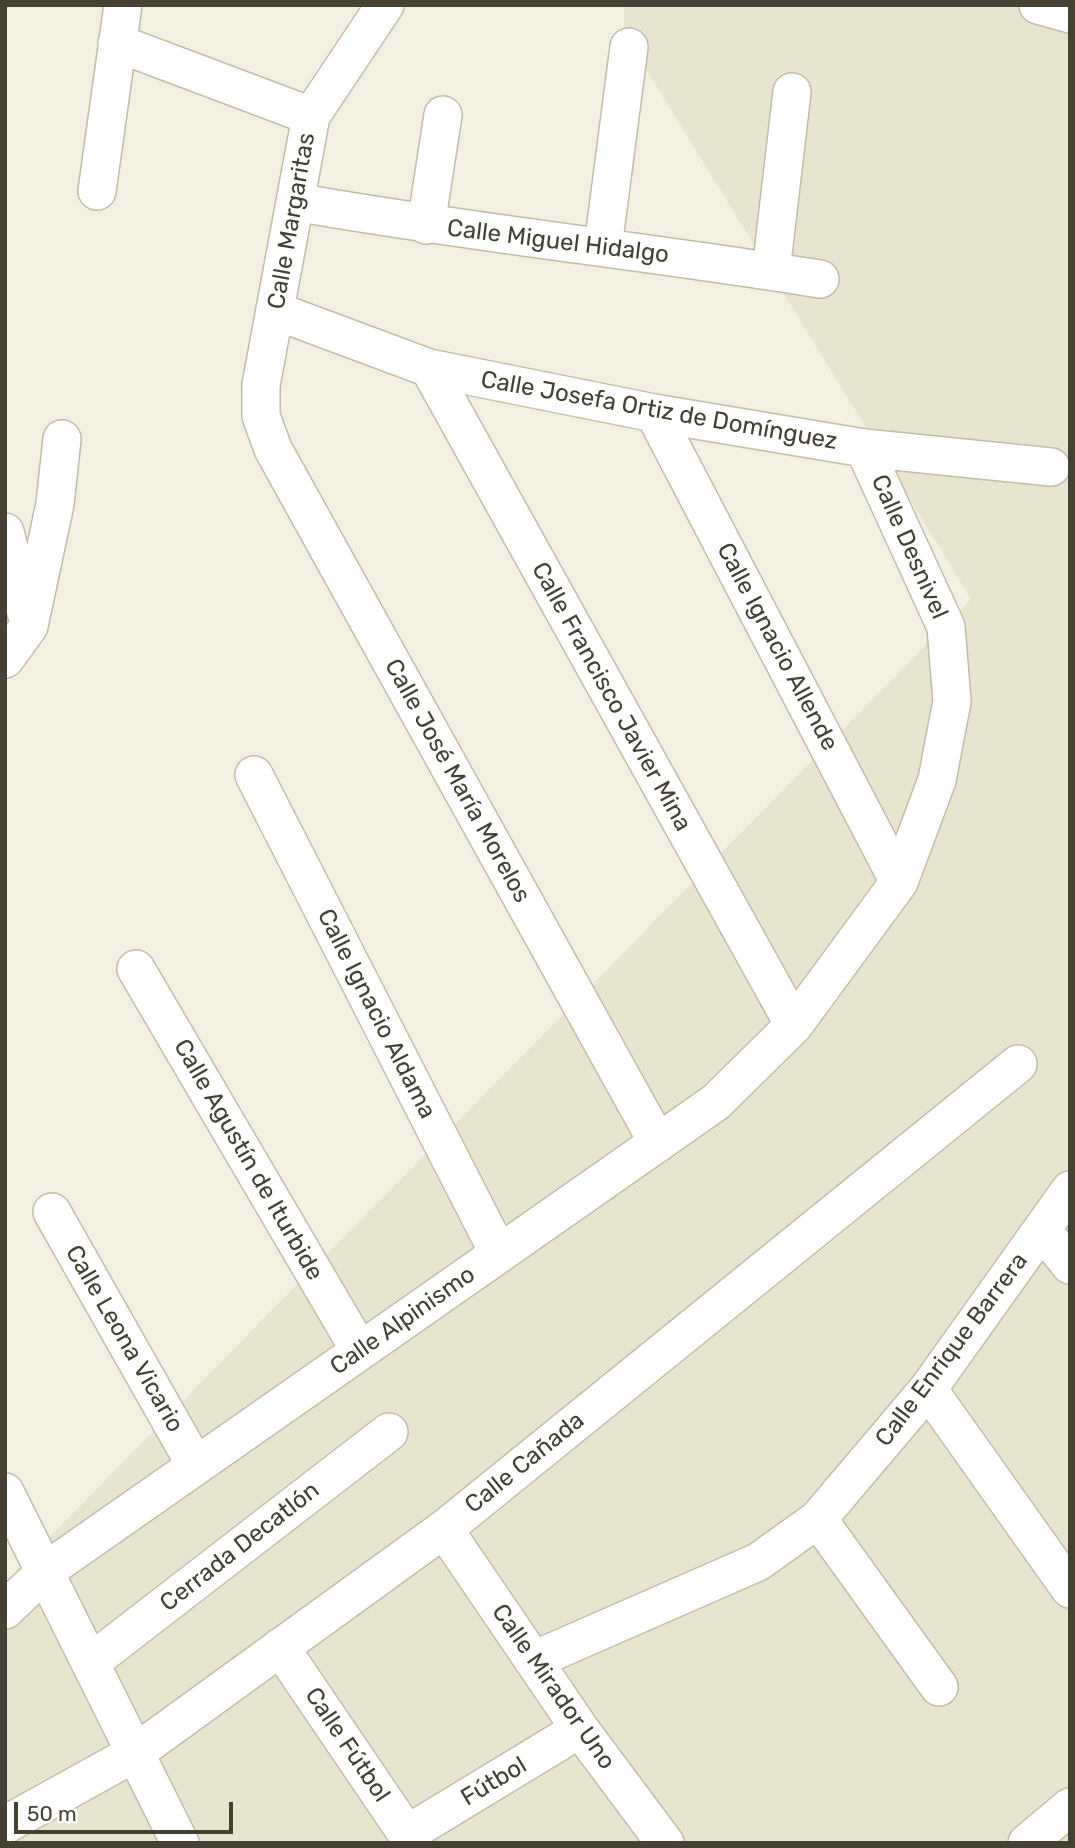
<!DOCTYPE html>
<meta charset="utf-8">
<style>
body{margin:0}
#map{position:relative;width:1075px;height:1848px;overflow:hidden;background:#f3f0e1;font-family:Rubik,sans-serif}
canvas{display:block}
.frame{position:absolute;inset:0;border:7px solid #444032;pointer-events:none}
.scale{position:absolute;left:14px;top:1802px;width:219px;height:32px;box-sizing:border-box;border:4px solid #444032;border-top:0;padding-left:9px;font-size:21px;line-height:24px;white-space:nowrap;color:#444032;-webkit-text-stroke:5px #fff;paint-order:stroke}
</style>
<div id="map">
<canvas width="1075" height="1848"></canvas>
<div class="frame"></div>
<div class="scale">50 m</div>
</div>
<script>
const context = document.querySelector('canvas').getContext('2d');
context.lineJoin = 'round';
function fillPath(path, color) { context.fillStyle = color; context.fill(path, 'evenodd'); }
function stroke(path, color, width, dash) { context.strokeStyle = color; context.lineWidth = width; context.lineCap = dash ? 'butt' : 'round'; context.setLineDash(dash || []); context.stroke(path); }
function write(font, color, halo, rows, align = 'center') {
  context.font = font + ' Rubik,sans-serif'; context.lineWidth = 6; context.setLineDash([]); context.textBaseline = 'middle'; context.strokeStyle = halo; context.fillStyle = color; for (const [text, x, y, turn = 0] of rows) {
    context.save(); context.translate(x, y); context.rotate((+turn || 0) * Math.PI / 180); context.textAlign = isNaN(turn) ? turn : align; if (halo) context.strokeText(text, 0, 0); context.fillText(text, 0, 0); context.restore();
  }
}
const residential = new Path2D(`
 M624 5H1070V1843H5V1582L971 599 624 33Z`);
const minor = new Path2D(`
 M385 5 311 116 261 385V416L273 449 658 1143
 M1038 5 1070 14
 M117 43 311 116
 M97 191 123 5
 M295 202C470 233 646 251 820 279
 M426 225 443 115
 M603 247 629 47
 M771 271 792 92
 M276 311 429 368 654 413 864 448 1051 467
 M429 368 794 1025
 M654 413 899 882
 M5 532 27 616
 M5 659 29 626 55 504 62 439
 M254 775 499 1254
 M136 969 360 1351
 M52 1212 196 1466
 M1042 1230 1070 1265
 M928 1389 1070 1589
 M5 1492 180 1843
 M818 1519 939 1687
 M444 1529 580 1729 665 1843
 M5 1610 47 1570 716 1102 794 1025 899 882 937 780 952 701 946 627 864 448
 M280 1647 413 1843
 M534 1660 758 1562 818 1519 928 1389 1070 1190
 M91 1662 389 1432
 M5 1825 135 1753 444 1529 1018 1064
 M407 1834 580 1729
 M1027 1843 1070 1807`);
const streetNames = [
 ["Calle Margaritas",292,221,-80],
 ["Calle Miguel Hidalgo",558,242,7],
 ["Calle Josefa Ortiz de Domínguez",659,411,10],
 ["Calle Desnivel",909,547,66],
 ["Calle Ignacio Allende",777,647,62],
 ["Calle Francisco Javier Mina",611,697,61],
 ["Calle José María Morelos",457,781,61],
 ["Calle Ignacio Aldama",376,1014,63],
 ["Calle Agustín de Iturbide",248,1160,60],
 ["Calle Alpinismo",403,1321,-35],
 ["Calle Leona Vicario",124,1339,60],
 ["Calle Enrique Barrera",952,1350,-53],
 ["Calle Cañada",525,1463,-39],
 ["Cerrada Decatlón",240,1547,-38],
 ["Calle Mirador Uno",553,1687,55],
 ["Calle Fútbol",347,1745,56],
 ["Fútbol",494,1782,-31]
];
fillPath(residential, '#e7e4cf');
stroke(minor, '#c1bda6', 40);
stroke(minor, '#fff', 37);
write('24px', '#444032', '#fff', streetNames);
</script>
